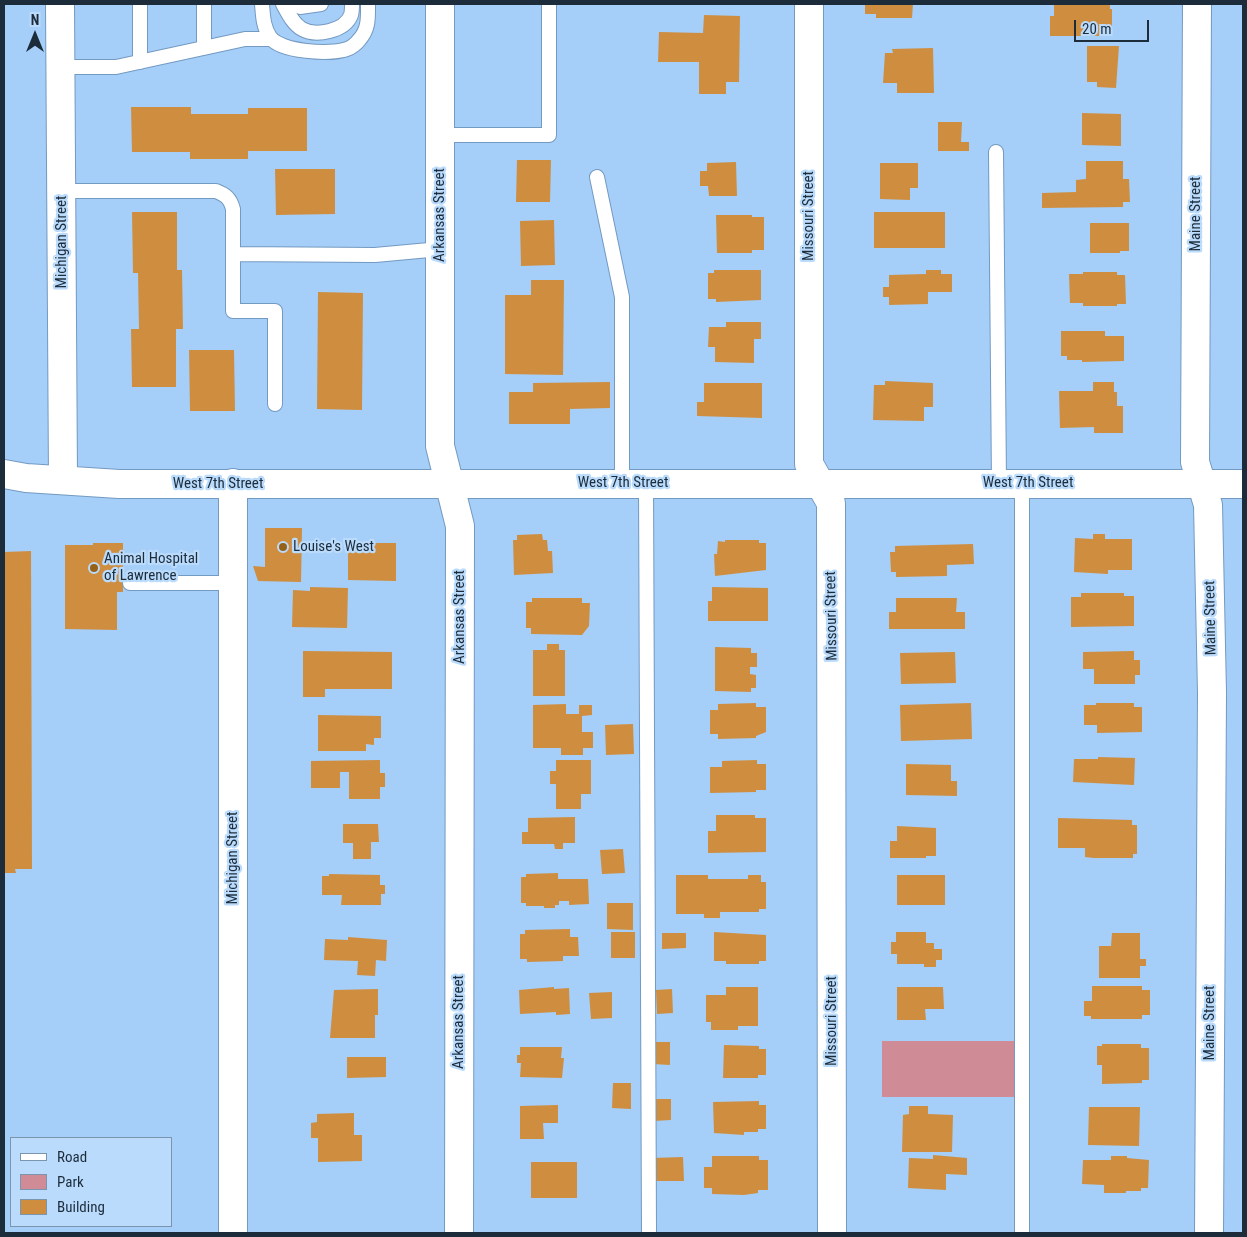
<!DOCTYPE html>
<style>
body{margin:0}
#map{position:relative;width:1247px;height:1237px;overflow:hidden;background:#a5cef8;font-family:"Roboto Condensed",sans-serif}
canvas{display:block}
.frame{position:absolute;inset:0;border:5px solid #1c2c3b;pointer-events:none}
.legend{position:absolute;left:10px;top:1137px;width:162px;height:90px;box-sizing:border-box;background:#badbfc;border:1px solid #7b95af;margin:0;padding:6px 9px;list-style:none;font-size:15px;color:#1c2c3b}
.legend li{display:flex;align-items:center;gap:10px;height:25px}
.legend b{width:25px;border:1px solid #7b95af}
.north{position:absolute;left:10px;top:10px;width:50px;height:50px;-webkit-text-stroke:4px #badbfc;paint-order:stroke;rotate:0deg;font-size:14px;font-weight:700;line-height:20px;text-align:center;color:#1c2c3b}
.north::after{content:'';display:block;margin:auto;width:18px;height:22px;background:#1c2c3b;clip-path:polygon(50% 0,100% 100%,50% 72%,0 100%)}
.scale{position:absolute;left:1074px;top:20px;width:75px;height:22px;box-sizing:border-box;border:2px solid #1c2c3b;border-top:0;padding-left:6px;font-size:15px;line-height:18px;white-space:nowrap;color:#1c2c3b;-webkit-text-stroke:4px #badbfc;paint-order:stroke}
</style>
<div id="map">
<canvas width="1247" height="1237"></canvas>
<div class="frame"></div>
<ul class="legend">
<li><b style="height:6px;background:#fff"></b>Road</li>
<li><b style="height:14px;background:#cf8c97"></b>Park</li>
<li><b style="height:14px;background:#cf8e3f"></b>Building</li>
</ul>
<div class="north">N</div>
<div class="scale">20 m</div>
</div>
<script>
const context = document.querySelector('canvas').getContext('2d');
context.lineJoin = 'round';
function fillPath(path, color) { context.fillStyle = color; context.fill(path, 'evenodd'); }
function stroke(path, color, width, dash) { context.strokeStyle = color; context.lineWidth = width; context.lineCap = dash ? 'butt' : 'round'; context.setLineDash(dash || []); context.stroke(path); }
function write(font, color, halo, rows, align = 'center') {
  context.font = font + ' "Roboto Condensed",sans-serif'; context.lineWidth = 4.5; context.setLineDash([]); context.textBaseline = 'middle'; context.strokeStyle = halo; context.fillStyle = color; for (const [text, x, y, turn = 0] of rows) {
    context.save(); context.translate(x, y); context.rotate((+turn || 0) * Math.PI / 180); context.textAlign = isNaN(turn) ? turn : align; if (halo) context.strokeText(text, 0, 0); context.fillText(text, 0, 0); context.restore();
  }
}
const green = new Path2D(`
 M882 1041H1015V1097H882Z`);
const building = new Path2D(`
 M865 4H913L912 18H876V14H865Z
 M1062 4H1110V9H1112V36H1050V16H1054V5Z
 M704 15 740 16 739 82H726V94H699V62H658L659 32 703 33Z
 M1087 46H1119L1116 88 1097 87V82H1087Z
 M933 48 934 93H897V83H883L885 53H893L892 49Z
 M131 107H191V114H248V108H307V151H248V159H190V152H132Z
 M1082 113 1121 114V146L1082 145Z
 M938 122H962L961 142H969V151H938Z
 M517 160H551L550 202H516Z
 M1086 161H1123V179H1129L1130 202H1123V207L1042 208V193L1076 192V180L1086 179Z
 M736 162 737 196H709L708 186H700V171H707V163Z
 M880 163H918V188H910V200L880 199Z
 M275 169H335V214L276 215Z
 M132 212H177V270H182L183 329H176V387H132L131 329H139L138 273H133Z
 M874 212H945V248H874Z
 M716 215H752V217H764V250H752V253H717Z
 M554 220 555 265 521 266 520 221Z
 M1090 223H1129V251H1120V253H1090Z
 M714 270H761V300L716 302V299H708V273H714Z
 M926 270H941V274H952V292H928V304L889 305V297H883V287H889V275L926 274Z
 M1083 272H1117V275H1125L1126 304H1117V306H1083V303H1070L1069 274H1083Z
 M531 280H564L563 375 505 374V295H531Z
 M318 292 363 293 362 410 317 409Z
 M726 322H761V339H754V363L715 362V347H708L709 327H726Z
 M1061 331H1105V336H1124V361L1082 362V360H1067V356H1061Z
 M189 350H234L235 411H190Z
 M885 381 933 383V407H924V421L873 420 874 385H885Z
 M610 382V408L570 409V424H509V392H533V383Z
 M1093 382H1114V392H1117V406H1123V433H1094V427L1060 428 1059 391H1093Z
 M704 383H762V418L697 416V402H704Z
 M265 528H302L301 582 258 581 253 566 265 567Z
 M542 534 543 540H547L548 551H552L553 573 514 575 513 540H517V535Z
 M1093 534H1105V539H1132V570H1108V574L1074 572 1075 538 1093 539Z
 M725 540H759V543H766V570L715 576 714 554H717L718 541 725 542Z
 M93 543H123V592H117V630L65 629V545H93Z
 M348 543H396V581L348 580Z
 M973 544 974 564 947 565V576L896 577V572H891L890 552H895V546Z
 M31 551 32 869H15L16 873H4V552Z
 M310 587 348 588 347 628 292 627 293 590 310 591Z
 M712 587 768 588V621H708V601H712Z
 M1081 593H1124V596H1134V626L1071 627V597H1081Z
 M532 598H582V603H590L589 626 582 635 531 634V628H526V602H532Z
 M896 598H957L956 612H965V629H889V612H896Z
 M547 644H559V650H565V696H533V650H547Z
 M715 647 751 648V653H757V667H750V674L756 675V688H751V692L715 691Z
 M303 651 392 652V689H325V697H303Z
 M1134 651V660H1140V675H1135V684H1094V669H1083V652Z
 M955 652 956 683 901 684 900 653Z
 M756 703V707H766V732L756 736V738L718 739V734H710V710H718V704Z
 M971 703 972 739 901 741 900 705Z
 M1096 703H1134V707H1142V732L1097 733V725H1084V705H1096Z
 M566 704V714H579V705H592V715L582 716V732H593V748H583V755H561V748H533V705Z
 M318 715 381 716V738H374V745L366 744V751H318Z
 M633 724 634 754 606 755 605 725Z
 M1098 757 1135 758 1134 785 1073 782 1074 759H1098Z
 M380 760V773H385V787H380V799H349V772H340V788H311V761Z
 M556 760H591V794H581V809H556V784H550V771H556Z
 M757 760V764H766V790H756V792L710 793V767H722V761Z
 M906 764 951 765V781H957V796L906 795Z
 M716 815H755V818H766V852L708 853V831H716Z
 M575 817V843H563V849H555L554 844H522V832H528V818Z
 M1058 818 1132 820V825H1137V854H1133V858H1094L1085 857V848H1058Z
 M343 824H378L379 842H371V859H353V843H343Z
 M897 826 936 828V856H926V858H890V841H897Z
 M623 849 625 873 602 874 600 850Z
 M558 873V879H588L589 904 569 905V901H559V905H555V908H544V906H526V903H521V877H526V874Z
 M329 874 380 875V885H385V894H381V905H341L342 895H322V876H329Z
 M676 875H708V879H748V875H761V882H766V909H759V912H720V918H704V914H676Z
 M897 875H945V905H897Z
 M607 903H633V930L607 929Z
 M570 929V937H578L579 956H563V961L527 962V959H520V934H525V930Z
 M611 932H635V958H611Z
 M714 932 766 935V961H759V964H726V961H714Z
 M896 932H926V943H934V949H942V960H936V967H924V964H897V954H891V942H896Z
 M662 933H686V948L662 949Z
 M1112 933H1140V959H1146V966H1140V978H1099V946H1111Z
 M348 937 387 940 386 961 376 960 375 976 357 975 358 961 324 960 325 939 348 940Z
 M1092 986H1142V990H1150V1015H1142V1019H1091V1016H1084V1001H1092Z
 M554 987V989L569 988 570 1014 556 1015V1012L520 1014 519 990Z
 M726 987H758V1026H738V1030H711V1022H706V995H726Z
 M897 987H943L944 1009H925L926 1020H897Z
 M378 989V1015H375V1038H330L334 990Z
 M672 989 673 1013 657 1014 656 990Z
 M612 992V1018L591 1019 589 993Z
 M654 1042H670V1065L653 1064Z
 M1102 1044H1141V1048H1149V1080H1142V1083L1102 1084V1065H1097V1046H1102Z
 M724 1045 759 1046V1049H766V1075H758V1078H723Z
 M520 1047H562L561 1058H564L562 1078 520 1077 521 1063H517V1055H520Z
 M347 1057H386V1077L347 1078Z
 M613 1083H631V1109L612 1108Z
 M653 1099H671V1120L654 1121Z
 M759 1101V1105H766V1129H758V1132H744V1135L714 1133 713 1102Z
 M558 1105V1123H543L544 1139H520V1106Z
 M909 1106H928V1114L953 1115 952 1152H902L903 1115 909 1114Z
 M1089 1107H1140L1139 1146 1088 1145Z
 M354 1113V1135H362V1161L318 1162V1138H311V1123L317 1122V1114Z
 M933 1155 967 1158V1175L946 1174V1190L908 1188 909 1158 933 1159Z
 M712 1156H759V1160H768V1190H758V1193L744 1195 712 1194V1188H704V1167H712Z
 M1111 1156H1127V1158L1149 1160 1148 1188H1141V1191H1126V1193H1104V1185L1082 1184 1083 1160H1111Z
 M683 1157 684 1181H653L652 1158Z
 M531 1162H577V1198H531Z`);
const lane = new Path2D(`
 M140 4V62
 M204 4V48
 M262 4C263 15 263 27 270 37 280 52 331 55 347 49 351 48 357 43 359 40 369 29 368 18 368 4
 M283 4C288 13 293 24 302 29 316 37 345 31 351 15 352 12 352 7 352 4
 M296 4 300 7 321 4
 M61 67H116L245 39H271
 M440 135H549V4
 M996 152 999 483
 M597 177 622 297V483
 M61 191H216C226 195 230 198 233 209V311H275V404
 M233 254 375 255 440 249
 M646 483 649 1233
 M1022 483V1233
 M130 583H233`);
const street = new Path2D(`
 M60 4 63 480
 M440 4V446L460 526 459 1233
 M809 4V464L831 503 832 1233
 M4 474 26 478 119 484H1243
 M233 483V1233`);
const secondary = new Path2D(`
 M1197 4 1195 462 1208 505 1212 693 1209 1233`);
const markers = [
 [283,547,5,"#966118"],
 [94,568,5,"#966118"]
];
const streetNames = [
 ["Maine Street",1196,214,-90],
 ["Arkansas Street",440,215,-90],
 ["Missouri Street",809,216,-90],
 ["Michigan Street",62,242,-90],
 ["West 7th Street",623,483],
 ["West 7th Street",1028,483],
 ["West 7th Street",218,484],
 ["Missouri Street",832,616,-91],
 ["Arkansas Street",460,617,-90],
 ["Maine Street",1211,618,-91],
 ["Michigan Street",233,858,-90],
 ["Missouri Street",832,1021,-90],
 ["Arkansas Street",459,1022,-90],
 ["Maine Street",1210,1023,-90]
];
const poiNames = [
 ["Louise's West",293,547],
 ["Animal Hospital",104,559],
 ["of Lawrence",104,576]
];
fillPath(green, '#cf8c97');
fillPath(building, '#cf8e3f');
stroke(lane, '#739ac1', 16);
stroke(street, '#739ac1', 30);
stroke(secondary, '#739ac1', 30);
stroke(lane, '#fff', 14);
stroke(street, '#fff', 28);
stroke(secondary, '#fff', 28);
for (const [x, y, r, color] of markers) { const dot = new Path2D(); dot.arc(x, y, r, 0, 2 * Math.PI); context.fillStyle = color; context.fill(dot); stroke(dot, '#badbfc', 2); }
write('15px', '#1c2c3b', '#badbfc', streetNames);
write('15px', '#1c2c3b', '#badbfc', poiNames, 'left');
</script>
